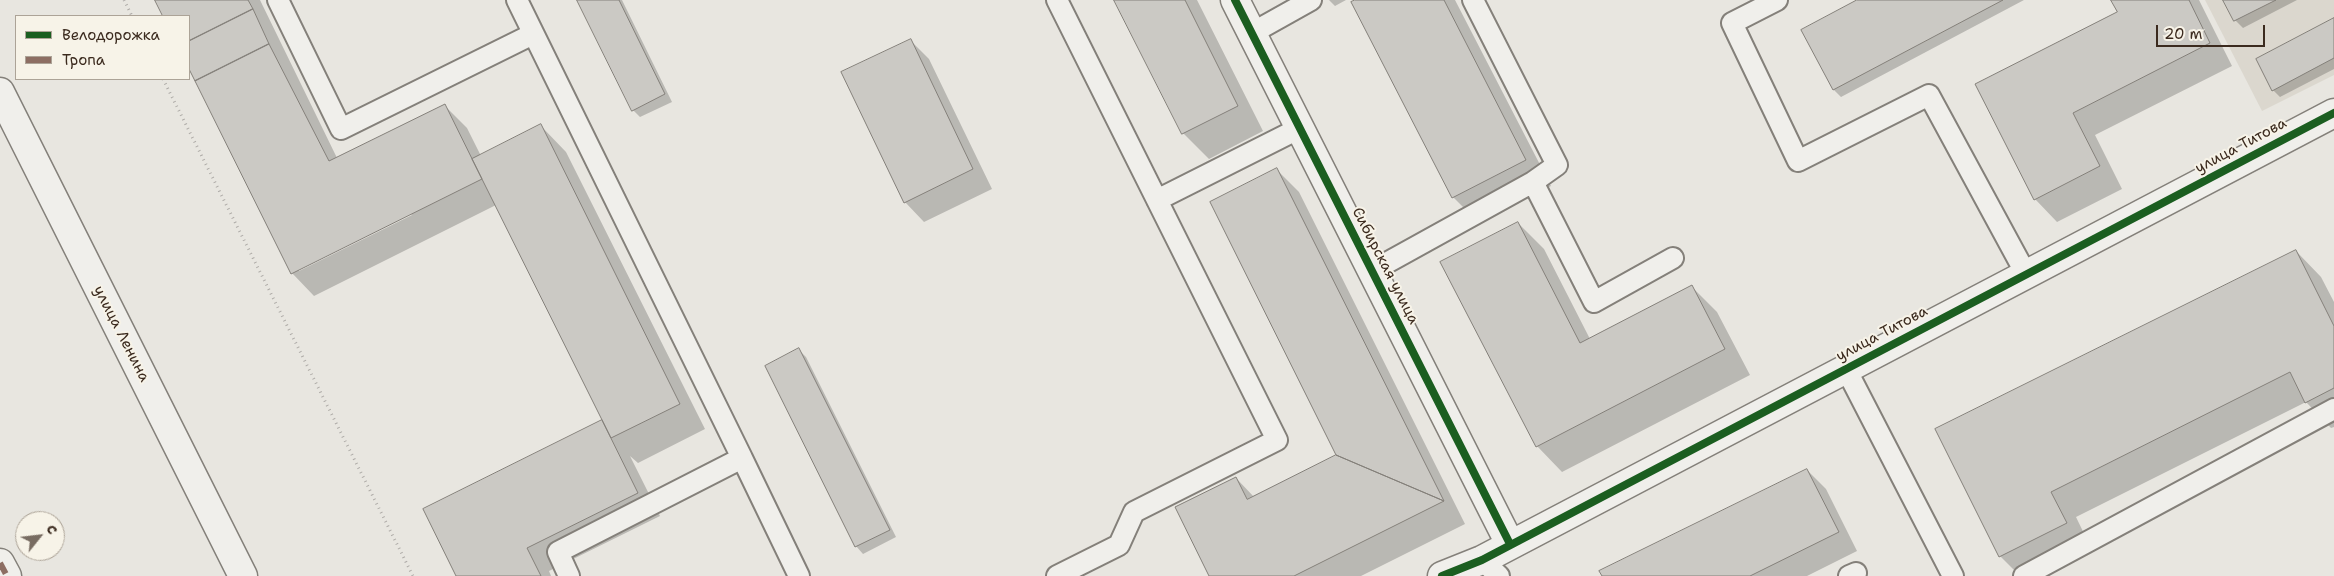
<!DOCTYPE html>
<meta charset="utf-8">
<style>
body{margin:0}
#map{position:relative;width:2334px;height:576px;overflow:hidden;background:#e8e6e0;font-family:"Shantell Sans",sans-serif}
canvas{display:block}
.legend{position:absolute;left:15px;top:15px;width:175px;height:65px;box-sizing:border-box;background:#f7f3e8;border:1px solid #aca397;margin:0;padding:6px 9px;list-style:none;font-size:15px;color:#3b2a1e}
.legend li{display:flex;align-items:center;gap:10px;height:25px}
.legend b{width:25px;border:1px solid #aca397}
.north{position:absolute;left:15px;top:511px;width:50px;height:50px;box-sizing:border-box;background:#f7f3e8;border:1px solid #aca397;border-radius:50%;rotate:61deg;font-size:14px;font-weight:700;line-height:20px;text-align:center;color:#3b2a1e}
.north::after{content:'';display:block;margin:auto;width:18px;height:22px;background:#786c62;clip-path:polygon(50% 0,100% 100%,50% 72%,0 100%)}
.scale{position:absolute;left:2156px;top:25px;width:109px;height:22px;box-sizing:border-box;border:2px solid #3b2a1e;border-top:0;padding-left:6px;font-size:15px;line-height:18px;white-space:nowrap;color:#3b2a1e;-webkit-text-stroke:4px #f7f3e8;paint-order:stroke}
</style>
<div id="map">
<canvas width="2334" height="576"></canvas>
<ul class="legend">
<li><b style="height:6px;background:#1b5e20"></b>Велодорожка</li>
<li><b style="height:6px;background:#8d6e63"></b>Тропа</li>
</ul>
<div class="north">С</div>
<div class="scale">20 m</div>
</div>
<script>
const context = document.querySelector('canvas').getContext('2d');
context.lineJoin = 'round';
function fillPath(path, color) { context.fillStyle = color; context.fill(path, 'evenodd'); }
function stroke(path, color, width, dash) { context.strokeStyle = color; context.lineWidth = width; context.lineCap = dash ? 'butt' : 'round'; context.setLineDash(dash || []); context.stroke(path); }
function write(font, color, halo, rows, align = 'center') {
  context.font = font + ' "Shantell Sans",sans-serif'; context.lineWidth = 4; context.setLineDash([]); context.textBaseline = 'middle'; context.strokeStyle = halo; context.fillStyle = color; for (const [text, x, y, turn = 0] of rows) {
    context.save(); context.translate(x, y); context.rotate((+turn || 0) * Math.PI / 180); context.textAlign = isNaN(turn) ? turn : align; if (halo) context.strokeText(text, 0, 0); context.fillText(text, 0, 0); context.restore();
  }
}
const built = new Path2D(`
 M2205 0H2334V75L2262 111Z`);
const shadow = new Path2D(`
 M156 0H260L337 158 444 105 467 128 481 156 541 126 566 152 705 429 638 463 630 456 660 516 549 571 551 576H458L602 421 606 426 496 205 314 296 292 273 189 66V16H164ZM410 213 412 215 299 271V269Z
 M579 0H622L672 102 640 117 633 110Z
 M1116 0H1197L1263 131 1209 159 1183 133Z
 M1329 0H1346L1335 6Z
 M1358 0H1455L1551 186 1479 223 1453 197Z
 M1859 0H2024L1841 97 1834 90 1802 30Z
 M2112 0H2199L2232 66 2095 135 2122 189 2057 222 2035 199 1977 85 2119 13Z
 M2225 0H2297L2243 28 2235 20Z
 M2334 20V69L2280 97 2273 90Z
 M910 40 929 59 992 189 924 222 905 202Z
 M1277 170 1299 192 1465 524 1361 576H1210L1236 478 1254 497 1338 456Z
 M1518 223 1544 249 1590 339 1692 287 1717 312 1750 375 1562 472 1537 446Z
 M2296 251 2321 277 2334 302V427L2331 428 2306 402 2076 517 2091 548 2020 576 2000 556 1937 430Z
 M799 350 806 357 896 537 863 554 856 546Z
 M1807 470 1826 489 1857 551 1807 576H1603Z`);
const building = new Path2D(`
 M155 0H248L253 9 189 41V16H163Z
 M577 0H619L665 94 632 111Z
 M1114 0H1185L1238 106 1182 134Z
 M1355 0H1444L1526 160 1452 198 1351 2Z
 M1857 0H2003L1833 90 1801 30Z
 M2111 0H2189L2210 43 2073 113 2100 166 2034 200 1975 84 2117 12Z
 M2223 0H2276L2234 21Z
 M253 9 269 44 195 81 189 69V41Z
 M2334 18V58L2272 91 2256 59Z
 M911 39 973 169 904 203 841 72Z
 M269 44 329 161 445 104 482 179 291 274 195 81Z
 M541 124 680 404 611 438 472 159Z
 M1277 168 1444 501 1336 455 1210 202Z
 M1518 222 1580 343 1692 285 1725 349 1536 447 1440 262Z
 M2296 250 2334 326V388L2305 403 2290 372 2051 492 2067 523 1999 557 1935 429Z
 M799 348 890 530 855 547 765 366Z
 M602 420 638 493 527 548 541 576H456L423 509Z
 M1336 455 1444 501 1294 576H1209L1175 507 1236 477 1247 499Z
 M1807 469 1839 532 1750 576H1602L1599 571Z`);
const path = new Path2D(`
 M124 0 132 16
 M163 79 413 576`);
const service = new Path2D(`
 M278 0 341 129 533 34
 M517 0 742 458 558 552 569 576
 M1057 0 1277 440 1134 512 1119 545 1057 576
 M1473 0 1557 165 1533 182
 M1777 0 1732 23 1798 161 1929 95 2026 274
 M1252 33 1311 0
 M1157 200 1300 128
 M1372 271 1533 182 1594 302 1673 258
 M1846 369 1953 576
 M742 458 799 576
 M1482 560 1499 576
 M1849 576 1856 573
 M2024 576 2334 409`);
const pedestrian = new Path2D(`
 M0 563 7 576`);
const minor = new Path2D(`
 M1235 0 1510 544
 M1442 576 1482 560 2334 113`);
const primary = new Path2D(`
 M0 92 243 576`);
const quiet = new Path2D(`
 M0 563 7 576`);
const cycleway = new Path2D(`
 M1235 0 1510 544
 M1442 576 1482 560 2334 113`);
const streetNames = [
 ["улица Титова",2241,146,-28],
 ["Сибирская улица",1385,266,63],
 ["улица Ленина",121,334,63],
 ["улица Титова",1882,334,-28]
];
fillPath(built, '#dbd7ce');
fillPath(shadow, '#0003');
fillPath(building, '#cbc9c4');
stroke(building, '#84807a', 1);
stroke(service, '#84807a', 24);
stroke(pedestrian, '#84807a', 31);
stroke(minor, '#84807a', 31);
stroke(primary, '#84807a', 31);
stroke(path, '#afaca8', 3, [1, 4]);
stroke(service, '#f0efeb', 20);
stroke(pedestrian, '#f0efeb', 28);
stroke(minor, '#f0efeb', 28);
stroke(primary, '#f0efeb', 28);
stroke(quiet, '#8d6e63', 6, [12, 6]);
stroke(cycleway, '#1b5e20', 8);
write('15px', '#3b2a1e', '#f7f3e8', streetNames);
</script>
